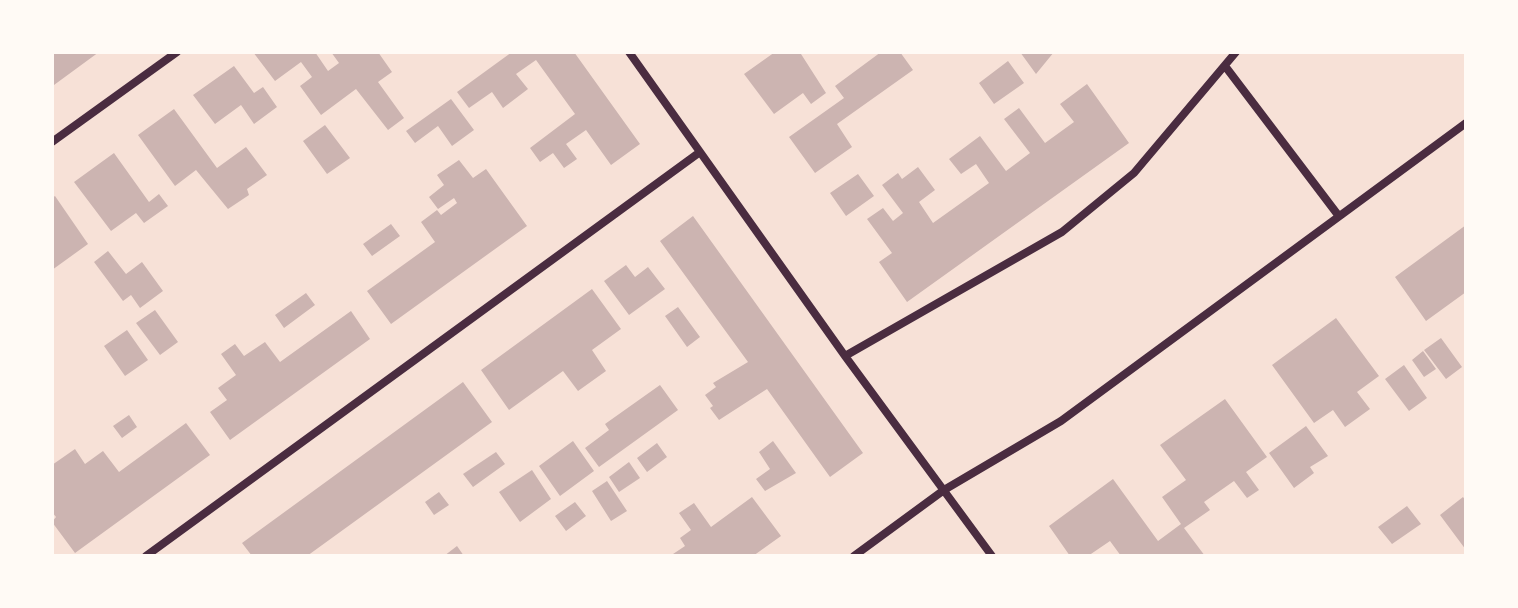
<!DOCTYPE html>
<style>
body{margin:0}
#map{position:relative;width:1518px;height:608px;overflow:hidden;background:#f7e1d7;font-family:"Fira Sans Condensed",sans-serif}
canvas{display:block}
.frame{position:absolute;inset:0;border:54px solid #fffaf5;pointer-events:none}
</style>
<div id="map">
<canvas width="1518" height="608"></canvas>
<div class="frame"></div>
</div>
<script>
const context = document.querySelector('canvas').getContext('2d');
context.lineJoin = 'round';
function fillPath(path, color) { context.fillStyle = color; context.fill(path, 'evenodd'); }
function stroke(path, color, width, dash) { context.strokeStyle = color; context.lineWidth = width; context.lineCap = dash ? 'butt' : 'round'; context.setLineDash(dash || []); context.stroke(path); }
const building = new Path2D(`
 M52 52H99L54 85Z
 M253 52H315L328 71 339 63 331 52H378L392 72 378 82 404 118 388 130 356 89 321 115 300 86 312 77 301 62 275 81Z
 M512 52H574L640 144 611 165 586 130 566 144 577 159 564 168 553 153 540 162 530 148 575 114 536 60 516 74 528 89 503 108 492 92 469 108 457 92Z
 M775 52H803L801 54 826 93 811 104 803 93 774 114 744 74Z
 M881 52H900L913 70 837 124 852 147 815 173 789 137 844 98 835 86Z
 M1020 52H1054L1036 74Z
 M1008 61 1024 83 994 104 979 83Z
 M234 66 254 93 263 87 277 107 254 124 241 105 215 124 193 95Z
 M1087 84 1129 143 907 302 879 262 892 253 867 219 883 208 893 221 903 213 882 185 898 173 902 179 918 167 935 190 919 202 933 223 989 183 976 164 961 174 949 159 980 136 1006 171 1030 153 1004 119 1019 108 1045 143 1074 122 1060 104Z
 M451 99 474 130 452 146 438 126 415 143 406 131Z
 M174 109 217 168 246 147 267 175 247 189 249 195 228 209 196 170 175 186 138 135Z
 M325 125 350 158 327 174 303 141Z
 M114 153 149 202 159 194 168 206 144 223 136 213 111 231 74 182Z
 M459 160 473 178 486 169 527 226 391 324 367 291 435 242 421 222 437 210 441 215 457 203 454 198 438 209 429 197 444 185 437 175Z
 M858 174 874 196 846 216 830 193Z
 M55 196 88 244 52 270V198Z
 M693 216 863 453 830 477 767 389 719 420 710 408 713 406 705 395 716 387 713 383 748 362 660 241Z
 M391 224 400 236 372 256 363 244Z
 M1466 225V292L1426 321 1395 277Z
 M108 251 126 274 142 262 163 291 140 308 131 295 123 301 94 262Z
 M626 265 635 277 648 267 665 289 629 315 604 281Z
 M592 289 621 329 592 350 606 371 578 391 563 371 509 410 481 370Z
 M306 293 315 305 284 328 275 315Z
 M678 307 700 337 687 347 665 316Z
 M155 310 178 342 160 355 136 323Z
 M351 311 370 339 230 440 210 412 227 400 218 388 236 375 221 354 235 344 244 356 265 342 280 362Z
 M1336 318 1379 376 1357 392 1370 409 1345 427 1333 410 1314 423 1272 365Z
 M127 330 148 360 125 376 104 346Z
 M1441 338 1462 367 1446 379 1424 350Z
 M1423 351 1436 369 1424 377 1412 360Z
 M1404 365 1427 398 1409 411 1385 379Z
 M463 382 492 422 307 556H252L242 543Z
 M660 385 678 410 599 467 585 448 609 430 605 424Z
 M1225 399 1267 457 1246 472 1259 490 1247 498 1234 481 1204 502 1210 510 1184 528 1205 556H1121L1110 541 1088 556H1070L1049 526 1113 479 1158 541 1181 524 1162 497 1186 480 1160 445Z
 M129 415 137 427 122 438 113 426Z
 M186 423 210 455 75 553 52 522 56 517 52 512V465L75 449 85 464 103 451 119 472Z
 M1306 426 1328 456 1310 467 1314 473 1294 488 1269 453Z
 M573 441 594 471 560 496 539 466Z
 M773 441 796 473 765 491 756 479 770 469 759 452Z
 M657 443 667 457 647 472 637 458Z
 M496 452 505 464 473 487 463 474Z
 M629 462 640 478 619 492 609 477Z
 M532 470 551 499 520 522 499 492Z
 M607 481 627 511 611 521 592 491Z
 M439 492 449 505 434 515 425 502Z
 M752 497 781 536 753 556H670L685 546 680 538 691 530 679 513 694 503 711 527Z
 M1463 497 1466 501V550L1440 515Z
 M575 502 586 516 566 531 555 516Z
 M1407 506 1421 524 1392 544 1378 527Z
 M457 546 464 556H444Z`);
const minor = new Path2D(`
 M629 52 845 356 992 556
 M1225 66 1338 215
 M52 142 177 52
 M845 356 1062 232 1134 173 1236 52
 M146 556 700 152
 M854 556 944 490 1061 421 1466 123`);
fillPath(building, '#ccb4b1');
stroke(minor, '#4a2c40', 8);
</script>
